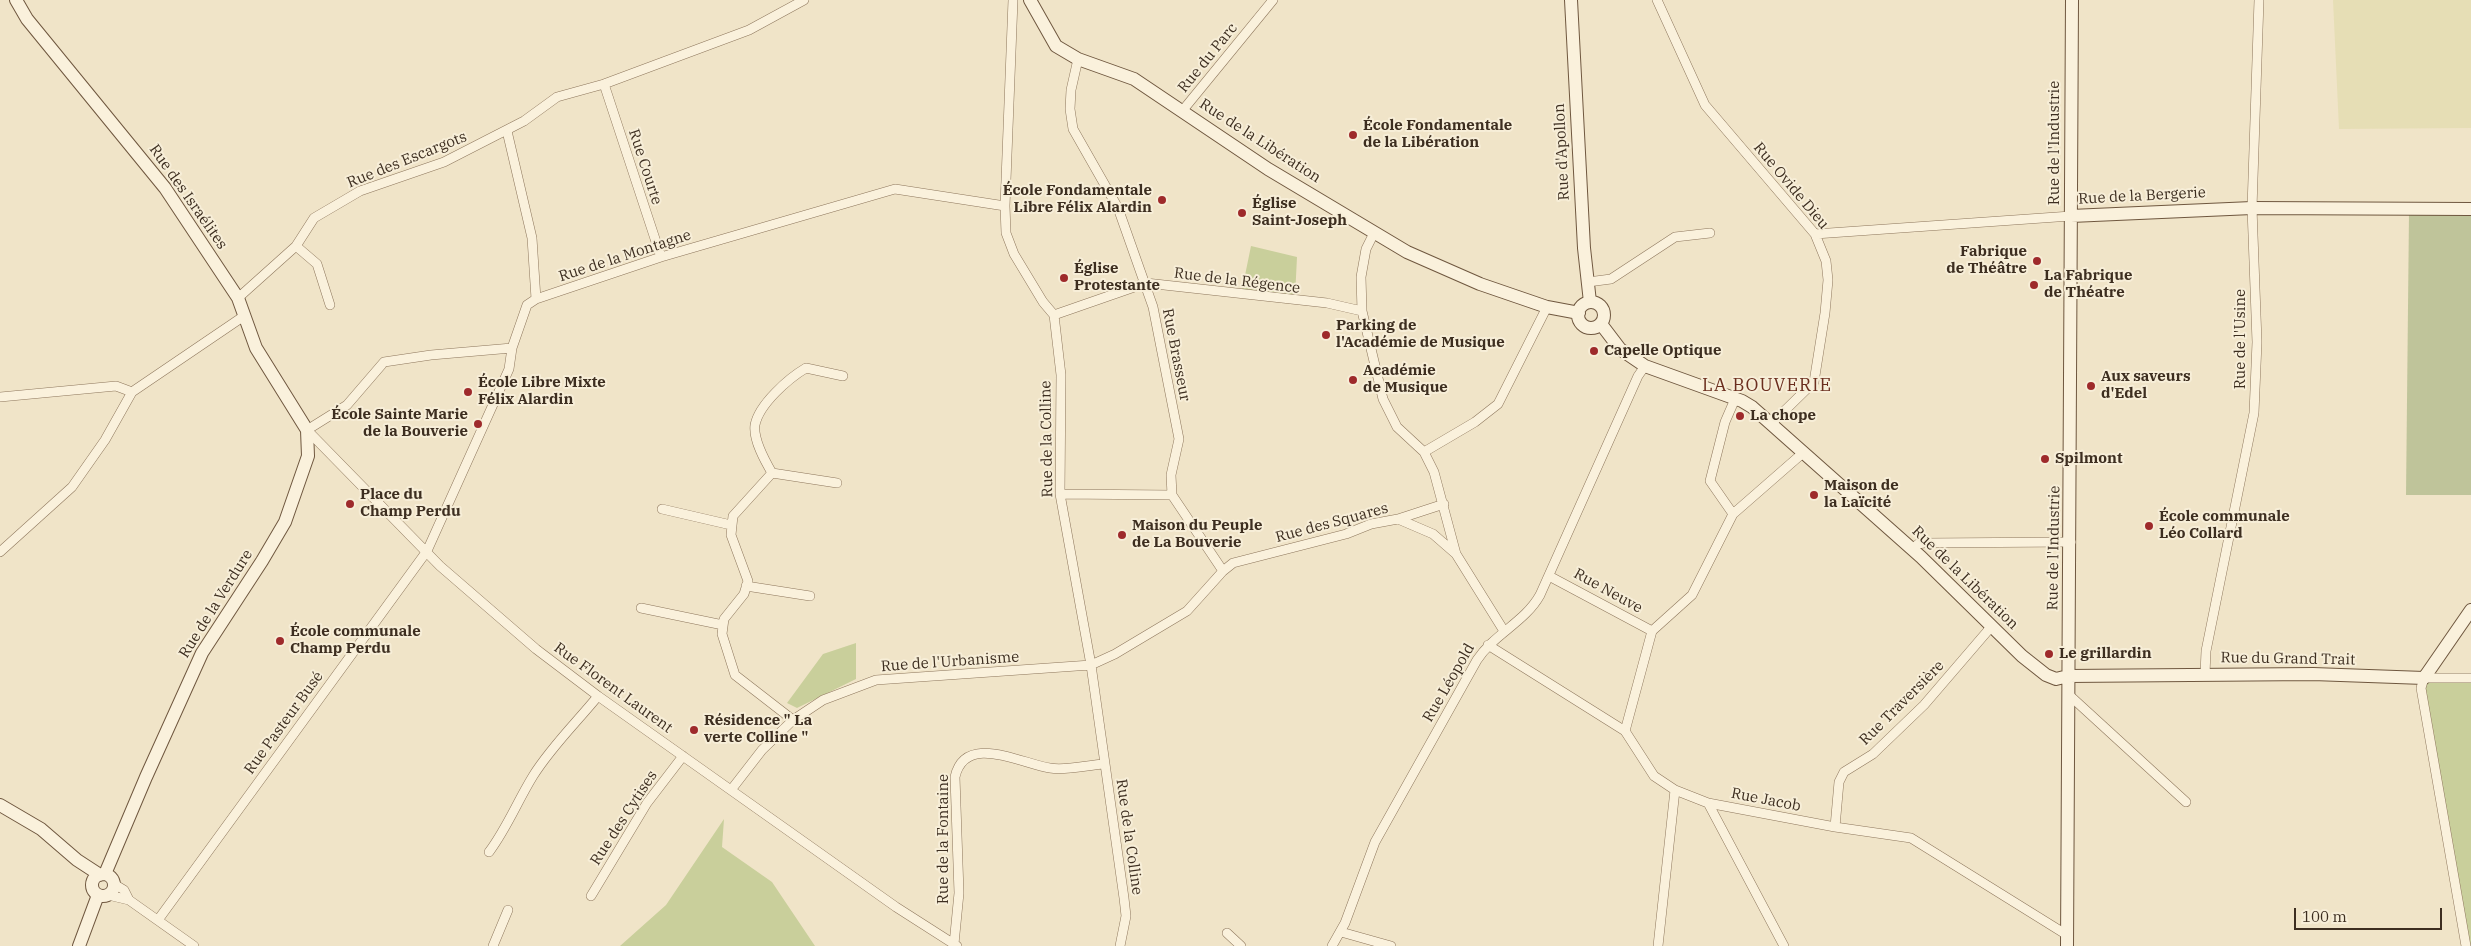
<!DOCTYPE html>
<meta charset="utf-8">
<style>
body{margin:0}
#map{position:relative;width:2471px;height:946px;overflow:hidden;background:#f0e4c8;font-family:"IBM Plex Serif",serif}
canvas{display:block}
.scale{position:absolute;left:2294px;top:908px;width:148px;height:22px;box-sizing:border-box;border:2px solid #3d2e20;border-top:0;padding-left:6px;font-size:15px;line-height:18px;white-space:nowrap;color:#3d2e20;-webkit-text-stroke:4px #f7eed8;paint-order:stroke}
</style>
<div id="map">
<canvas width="2471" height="946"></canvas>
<div class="scale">100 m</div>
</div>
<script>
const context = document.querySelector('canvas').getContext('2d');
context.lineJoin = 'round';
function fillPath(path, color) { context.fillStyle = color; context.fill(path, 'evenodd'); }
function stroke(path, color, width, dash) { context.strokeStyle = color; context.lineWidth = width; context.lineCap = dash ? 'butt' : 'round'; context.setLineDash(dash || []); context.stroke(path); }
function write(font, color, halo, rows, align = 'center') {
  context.font = font + ' "IBM Plex Serif",serif'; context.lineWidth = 4; context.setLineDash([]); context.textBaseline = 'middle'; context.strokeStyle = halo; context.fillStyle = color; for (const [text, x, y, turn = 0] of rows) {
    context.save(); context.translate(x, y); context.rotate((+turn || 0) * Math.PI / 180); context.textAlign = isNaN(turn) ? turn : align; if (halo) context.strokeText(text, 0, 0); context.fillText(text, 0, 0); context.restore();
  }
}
const farmland = new Path2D(`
 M2333 0H2471V128L2339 129Z`);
const green = new Path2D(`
 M1251 246 1297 257 1295 297 1242 290Z
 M856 643V679L797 708 787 703 823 654Z
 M2424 678H2471V946H2466L2421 697Z
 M724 819 722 847 772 882 815 946H620L666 905Z`);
const cemetery = new Path2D(`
 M2409 213 2471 214V495H2406Z`);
const street = new Path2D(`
 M1013 0 1005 206 1006 233 1014 254 1043 302 1054 315 1061 375 1060 494 1091 665 1124 898 1126 916 1120 946
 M1657 0 1705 105 1815 234 1826 261 1828 280 1825 313 1814 382 1772 423
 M1078 59 1071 90 1070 109 1073 129 1118 208 1153 307 1179 439 1171 475 1172 495
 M604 84 661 257
 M1183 110 1273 0
 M507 131 532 238 536 299
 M1374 233 1366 249 1361 277 1362 311 1383 399 1397 427 1424 452 1434 472 1456 554
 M1815 234 2071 216
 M296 246 317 264 330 305
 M1588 282 1611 279 1675 237 1710 233
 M238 298 296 246 314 218 360 191 444 162 524 121 557 97 604 84 749 30 804 0
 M1054 315 1146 283 1327 303 1362 311
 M512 348 431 355 384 362 347 405 307 430 440 566 536 649 598 696 896 907 957 946
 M0 397 116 386 132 392
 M1424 452 1475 422 1498 404 1547 307
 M772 473 837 483
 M1060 494 1172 495
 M1172 495 1223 571
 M662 509 731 525
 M1733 514 1710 481 1725 422 1735 399
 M1398 519 1444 504
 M1912 549 1918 544 1924 543 2071 542
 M0 552 72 487 105 440 132 392 244 316
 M1549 576 1652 631
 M746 586 810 596
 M641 608 723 625
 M1488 645 1625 731 1654 776 1675 790 1708 803 1835 827 1911 838 2067 935
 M2205 674 2206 651 2254 413 2257 342 2252 208 2259 0
 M2068 694 2186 802
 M793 720 735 675 722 634 724 619 744 594 748 581 731 535 733 516 772 473C765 461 753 440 755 425 759 404 789 378 806 368L843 376
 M1625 731 1652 631 1692 595 1733 514 1804 452
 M731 790 762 750 793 720 823 700 876 680 1091 665 1115 654 1187 611 1223 571 1233 563 1346 534 1371 524 1398 519 1433 534 1456 554 1504 631
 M1708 803 1784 946
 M1835 827 1839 782 1844 772 1873 754 1924 705 1991 627
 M489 852C507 828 517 802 533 776 551 747 576 723 598 696
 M114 884 124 890 129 900
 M108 895 129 900 194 946
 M591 896 647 803 683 756
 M158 920 427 551 509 369 512 348 527 305 536 299 661 257 895 189 1005 206
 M1341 932 1391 946
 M1227 933 1241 946
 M954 944 959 893 955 777C965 732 1022 764 1050 768 1066 771 1087 765 1104 764
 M493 946 508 910
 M1332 946 1345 923 1375 842 1477 660C1494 634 1525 622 1540 595L1638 376 1645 366
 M1658 946 1675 790
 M2466 946 2421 688 2424 678H2471`);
const secondary = new Path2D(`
 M16 0 27 19 165 188 238 298 256 348 307 430 308 456 285 522 262 561 202 653 146 777 105 874
 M1030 0 1056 46 1078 59 1134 79 1268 169 1407 252 1480 284 1547 307 1579 313
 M1571 0 1584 248 1590 302
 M2071 216 2252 208 2471 209
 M1578 315a13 13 0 1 1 26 0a13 13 0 1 1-26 0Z
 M1601 324 1620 349 1645 366 1742 401 1752 407 1921 557 2022 656 2046 675 2056 679 2068 676 2313 674 2424 678 2471 610
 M0 805 41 829 77 860 100 875
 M92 885a11 11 0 1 1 22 0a11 11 0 1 1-22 0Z
 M79 946 98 895
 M2067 946 2072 0`);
const markers = [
 [1353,135,5,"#9e2a2b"],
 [1162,200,5,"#9e2a2b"],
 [1242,213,5,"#9e2a2b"],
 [2037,261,5,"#9e2a2b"],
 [1064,278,5,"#9e2a2b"],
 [2034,285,5,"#9e2a2b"],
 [1326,335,5,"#9e2a2b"],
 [1594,351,5,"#9e2a2b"],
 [1353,380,5,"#9e2a2b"],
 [2091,386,5,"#9e2a2b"],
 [468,392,5,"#9e2a2b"],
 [1740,416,5,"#9e2a2b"],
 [478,424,5,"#9e2a2b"],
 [2045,459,5,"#9e2a2b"],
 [1814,495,5,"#9e2a2b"],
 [350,504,5,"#9e2a2b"],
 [2149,526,5,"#9e2a2b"],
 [1122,535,5,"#9e2a2b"],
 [280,641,5,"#9e2a2b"],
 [2049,654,5,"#9e2a2b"],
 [694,730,5,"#9e2a2b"]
];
const streetNames = [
 ["Rue du Parc",1208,58,-51],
 ["Rue de la Libération",1260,141,33],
 ["Rue de l'Industrie",2055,143,-90],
 ["Rue d'Apollon",1562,152,-93],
 ["Rue des Escargots",407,160,-22],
 ["Rue Courte",645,167,72],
 ["Rue Ovide Dieu",1791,186,50],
 ["Rue de la Bergerie",2142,196,-3],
 ["Rue des Israélites",188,197,55],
 ["Rue de la Montagne",625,256,-18],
 ["Rue de la Régence",1237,281,7],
 ["Rue de l'Usine",2241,339,-90],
 ["Rue Brasseur",1176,355,79],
 ["Rue de la Colline",1047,439,-91],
 ["Rue des Squares",1332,523,-15],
 ["Rue de l'Industrie",2054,548,-89],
 ["Rue de la Libération",1965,578,44],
 ["Rue Neuve",1608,591,29],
 ["Rue de la Verdure",216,604,-58],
 ["Rue du Grand Trait",2288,659,1],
 ["Rue de l'Urbanisme",950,662,-4],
 ["Rue Léopold",1449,683,-60],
 ["Rue Florent Laurent",613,688,36],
 ["Rue Traversière",1902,703,-45],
 ["Rue Pasteur Busé",284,723,-54],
 ["Rue Jacob",1766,800,11],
 ["Rue des Cytises",624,818,-57],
 ["Rue de la Colline",1129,837,82],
 ["Rue de la Fontaine",944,839,-90]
];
const poiNames = [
 ["École Fondamentale",1363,126],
 ["de la Libération",1363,143],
 ["École Fondamentale",1152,191,"right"],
 ["Libre Félix Alardin",1152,208,"right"],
 ["Église",1252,204],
 ["Saint-Joseph",1252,221],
 ["Fabrique",2027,252,"right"],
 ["de Théâtre",2027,269,"right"],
 ["Église",1074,269],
 ["Protestante",1074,286],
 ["La Fabrique",2044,276],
 ["de Théatre",2044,293],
 ["Parking de",1336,326],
 ["l'Académie de Musique",1336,343],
 ["Capelle Optique",1604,351],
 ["Académie",1363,371],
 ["de Musique",1363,388],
 ["Aux saveurs",2101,377],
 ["d'Edel",2101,394],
 ["École Libre Mixte",478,383],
 ["Félix Alardin",478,400],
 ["École Sainte Marie",468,415,"right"],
 ["de la Bouverie",468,432,"right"],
 ["La chope",1750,416],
 ["Spilmont",2055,459],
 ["Maison de",1824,486],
 ["la Laïcité",1824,503],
 ["Place du",360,495],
 ["Champ Perdu",360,512],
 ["École communale",2159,517],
 ["Léo Collard",2159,534],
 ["Maison du Peuple",1132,526],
 ["de La Bouverie",1132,543],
 ["École communale",290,632],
 ["Champ Perdu",290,649],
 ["Le grillardin",2059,654],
 ["Résidence \" La",704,721],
 ["verte Colline \"",704,738]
];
const quarterNames = [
 ["LA BOUVERIE",1767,386]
];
fillPath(farmland, '#e6deb5');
fillPath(green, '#c9cf9b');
fillPath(cemetery, '#bfc49a');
stroke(street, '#8d765c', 10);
stroke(secondary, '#6f573f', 14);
stroke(street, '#faf1dc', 9);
stroke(secondary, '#faf1dc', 12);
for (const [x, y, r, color] of markers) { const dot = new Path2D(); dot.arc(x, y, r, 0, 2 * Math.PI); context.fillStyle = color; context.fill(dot); stroke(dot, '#f7eed8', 2); }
write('15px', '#3d2e20', '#f7eed8', streetNames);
write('bold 15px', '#3d2e20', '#f7eed8', poiNames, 'left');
context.letterSpacing = '1px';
write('18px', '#6b2e1e', '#f7eed8', quarterNames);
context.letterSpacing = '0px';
</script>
